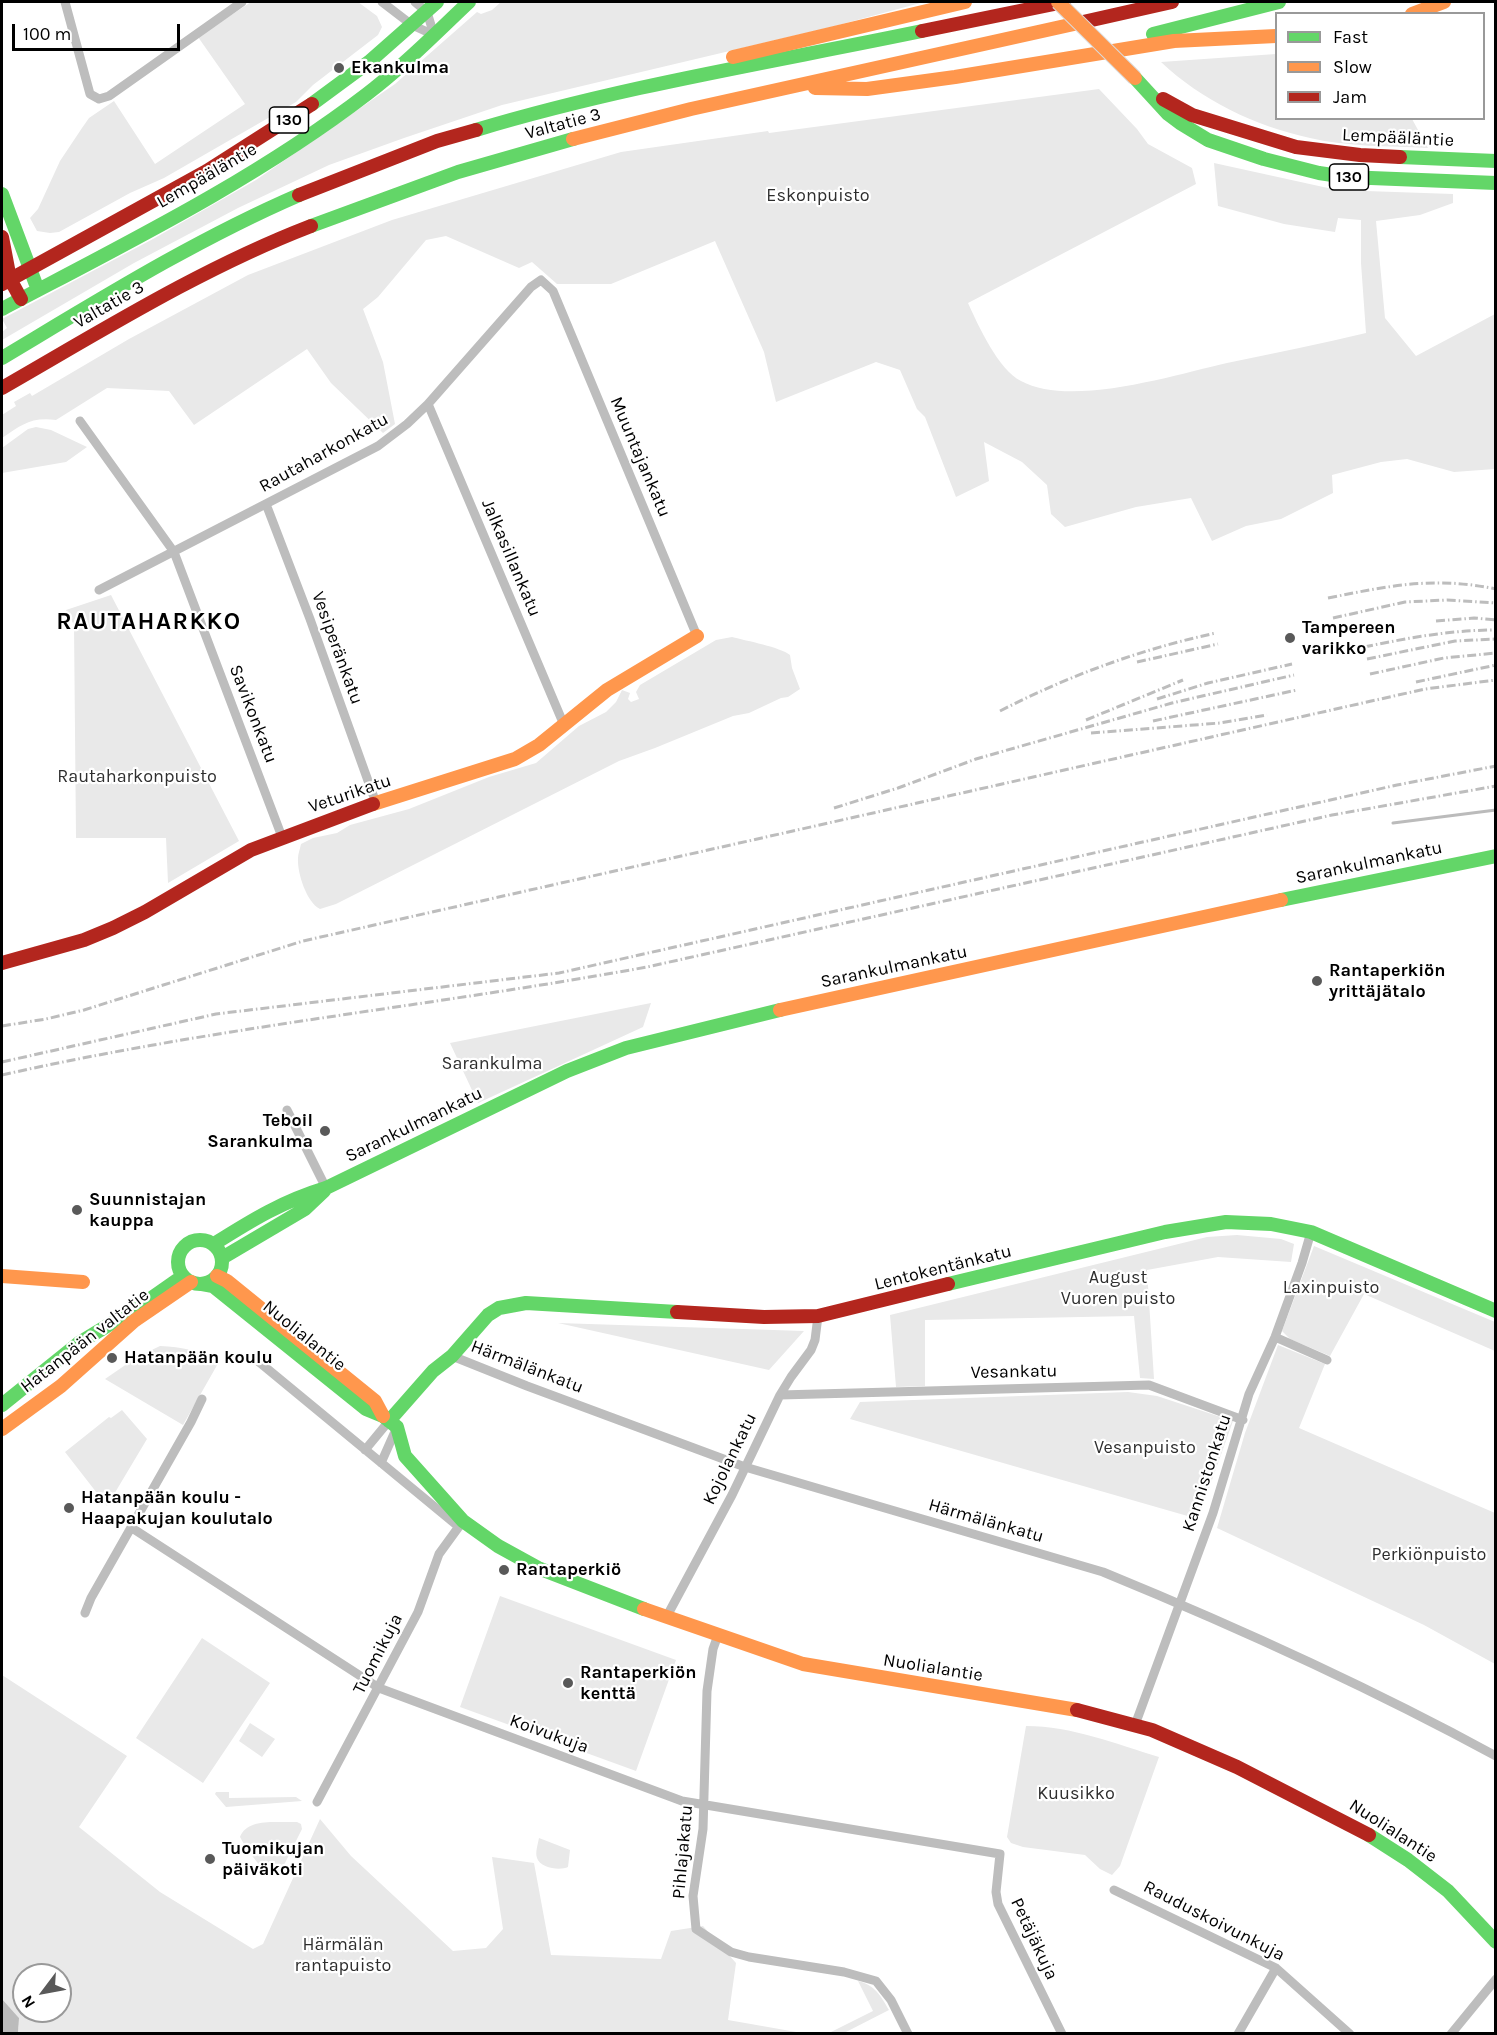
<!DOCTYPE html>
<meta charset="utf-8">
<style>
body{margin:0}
#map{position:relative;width:1497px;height:2035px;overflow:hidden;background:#fff;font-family:Karla,sans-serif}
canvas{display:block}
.frame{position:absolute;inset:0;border:3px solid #000;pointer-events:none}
.legend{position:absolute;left:1275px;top:12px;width:210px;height:108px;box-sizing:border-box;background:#fff;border:2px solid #999;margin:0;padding:8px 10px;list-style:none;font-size:18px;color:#000}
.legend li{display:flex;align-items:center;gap:12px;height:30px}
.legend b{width:30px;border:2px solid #999}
.north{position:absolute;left:12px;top:1963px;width:60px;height:60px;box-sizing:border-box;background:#fff;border:2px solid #999;border-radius:50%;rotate:238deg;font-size:16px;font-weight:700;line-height:24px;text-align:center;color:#000}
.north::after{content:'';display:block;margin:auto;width:21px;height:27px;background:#595959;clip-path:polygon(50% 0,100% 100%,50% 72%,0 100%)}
.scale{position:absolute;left:12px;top:24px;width:168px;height:27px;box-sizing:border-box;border:3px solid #000;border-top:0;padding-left:8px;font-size:18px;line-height:21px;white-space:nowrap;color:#000;-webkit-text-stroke:4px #fff;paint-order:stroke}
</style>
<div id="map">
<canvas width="1497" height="2035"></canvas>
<div class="frame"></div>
<ul class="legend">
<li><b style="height:8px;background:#63d668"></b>Fast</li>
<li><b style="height:8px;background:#ff974d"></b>Slow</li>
<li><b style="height:8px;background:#b3261e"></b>Jam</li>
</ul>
<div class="north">N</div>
<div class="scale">100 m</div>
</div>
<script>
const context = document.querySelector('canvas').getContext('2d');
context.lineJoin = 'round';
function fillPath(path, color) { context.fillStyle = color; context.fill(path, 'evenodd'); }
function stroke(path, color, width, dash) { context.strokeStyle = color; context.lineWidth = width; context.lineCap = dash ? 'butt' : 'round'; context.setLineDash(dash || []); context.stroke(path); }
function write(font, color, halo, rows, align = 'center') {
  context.font = font + ' Karla,sans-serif'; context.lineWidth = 4.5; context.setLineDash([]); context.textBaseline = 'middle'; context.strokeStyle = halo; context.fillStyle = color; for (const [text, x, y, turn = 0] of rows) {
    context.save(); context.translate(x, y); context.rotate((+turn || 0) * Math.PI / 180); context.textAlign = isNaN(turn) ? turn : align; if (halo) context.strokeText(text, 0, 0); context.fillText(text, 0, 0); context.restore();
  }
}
const green = new Path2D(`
 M251 2H358L377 16 382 27 378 35 313 85 296 102 164 178 130 193 59 232 50 233 37 231 30 218 38 209 60 161 82 128 89 118 114 101 155 164 245 104 198 37Z
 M501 2H924L835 26 502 105 404 138 329 165 238 208 134 263 2 340V332L7 328 2 319 153 239 256 180 395 84 477 12 481 14 492 10Z
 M1276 54V118L1412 119 1428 148C1389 146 1348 147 1310 138 1255 126 1201 100 1161 62Z
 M1099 89 1137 129 1148 144 1192 168 1196 184 968 303C979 327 998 369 1021 381 1070 408 1174 375 1227 363 1274 353 1320 344 1366 333L1361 263V220L1338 218 1335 232 1284 224 1218 206 1214 163 1337 190 1453 194V203L1420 215 1376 221 1385 318 1416 356 1495 314V469L1454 472 1407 459 1381 462 1332 475 1333 493 1281 519 1246 526 1212 541 1191 498 1136 507 1065 527 1051 514 1047 485 1022 462 984 442 989 481 956 497 925 417 917 409 900 370 876 362 776 402 764 352 715 241 611 284H557L532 262 519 268 446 236 426 240 378 297 363 309 383 362 395 424 383 433 331 383 307 349 194 425 169 391 107 388 56 420C30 417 22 425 2 438V415L16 406 14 402 30 393 32 396 129 339 248 275 392 220 621 152 768 131 769 133Z
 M36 427 51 430 87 447 66 462 2 473V448L28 429Z
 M111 595 239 841 168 883 166 838H76L74 625 66 610Z
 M732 637C747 641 780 647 790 655L792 668 800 689 788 697 781 698 749 713 733 716 655 748 619 761 336 904 320 909C307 903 297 873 298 858 298 854 300 849 301 844L313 838 337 833 350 825 409 809 489 777 536 763 579 726 606 712 616 702 622 690 630 693 628 699 631 702 639 699 636 692 640 685 716 640Z
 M651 1003 643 1027 478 1103 450 1043Z
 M1237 1235 1281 1239 1294 1244 1291 1262 1218 1257 1147 1270 1154 1379 1140 1378 1134 1316 925 1320V1386L896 1387 890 1315 1207 1237Z
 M1314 1246 1495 1322V1351L1364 1294 1330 1356 1290 1339 1282 1331Z
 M558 1323 804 1331 769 1370Z
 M1278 1345 1325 1364 1299 1428 1495 1513V1664L1424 1625 1217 1528 1245 1433Z
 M160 1346C182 1347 200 1351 220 1360L183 1425 105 1379 137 1357Z
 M1128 1392 1157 1396 1233 1421 1198 1519 850 1419 860 1402Z
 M122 1410 147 1439 107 1506 65 1452 109 1417 111 1418Z
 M500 1596 676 1660 636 1771 460 1707Z
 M202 1638 270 1683 203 1783 136 1738Z
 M2 1675 127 1756 79 1827 160 1892 253 1949 263 1944 320 1819 351 1856 453 1951 486 1948 503 1929 492 1857 534 1863 551 1955 661 1959 671 1931 703 1926 736 1963 728 2020 802 2033 18 2034 19 2018 2 1999ZM24 1975H60V2011H24Z
 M250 1723 275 1739 262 1757 239 1741Z
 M1026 1726C1072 1726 1116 1744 1159 1757L1120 1866 1112 1875 1100 1869 1085 1855 1023 1847 1011 1843 1007 1837Z
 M216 1792H229V1798L296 1797 302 1801 226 1807 215 1794Z
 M297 1822 301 1824 302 1829 282 1869 272 1872 264 1871 246 1848 240 1837C247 1817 280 1823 297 1822Z
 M539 1838 570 1850 568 1867C560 1871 540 1868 537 1858 535 1852 538 1844 539 1838Z
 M858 1981C875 1985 881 1996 889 2010L844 2033H829L873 2011Z`);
const water = new Path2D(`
 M2 1999 19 2018 18 2033H2Z`);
const stream = new Path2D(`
 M1393 823 1496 810`);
const street = new Path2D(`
 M65 2 90 94 99 99 109 96 242 2
 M382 2 412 25 434 35
 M415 2 427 12 434 35
 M428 404 564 725
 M80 421 174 552 282 837
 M266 504 310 619 376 803
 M99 590 378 446 407 424 428 404 531 287 541 280 553 291 697 636
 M287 1110 326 1188
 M1275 1337 1327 1360
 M452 1356 527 1386 745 1467 1103 1572C1237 1627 1369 1687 1496 1756
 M253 1357 459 1527
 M780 1395 1149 1385 1243 1420
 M365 1450 389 1421
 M381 1463 397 1427
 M132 1528 379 1688 682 1801 1000 1854 996 1892 998 1904 1062 2034
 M85 1613 91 1598 191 1422 202 1399
 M667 1616 732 1495 780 1395 791 1377 811 1350 815 1340 818 1316
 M718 1635 713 1649 707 1691 703 1829 693 1896 696 1929 731 1952 749 1957 844 1972 876 1981 891 2000 908 2034
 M1135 1725 1213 1513 1249 1394 1275 1337 1302 1263 1311 1232
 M317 1802 418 1612 439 1554 463 1521
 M1114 1890 1276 1968 1350 2034
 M1238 2034 1276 1968
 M1451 2034 1496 1979`);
const fast = new Path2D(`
 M1153 34 1279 2
 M1135 78 1168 114 1180 123 1208 140 1264 159 1319 173 1346 177 1496 183
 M312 104 369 62 437 2
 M476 130C622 86 773 62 922 31
 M1400 157 1496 161
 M2 194 38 290
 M311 226 458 172 573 139
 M2 309C127 243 255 180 367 94 404 66 436 33 469 2
 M2 358C99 300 195 240 299 195
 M1281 900 1496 856
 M178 1262a22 22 0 1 1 44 0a22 22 0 1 1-44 0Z
 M214 1244C252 1220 283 1201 326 1188L567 1071 626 1048 780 1010
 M222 1258 305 1209 324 1191
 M202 1284 213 1286 366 1409 383 1416 397 1427 405 1456 463 1521 498 1546 538 1568 644 1609
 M948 1284 1165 1232 1226 1222 1271 1224 1311 1232 1496 1311
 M2 1405 79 1343 143 1304 183 1276
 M389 1421 433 1371 452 1356 488 1315 499 1308 526 1303 677 1312
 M1369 1835 1408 1860 1448 1891 1496 1942`);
const slow = new Path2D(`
 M1412 14 1444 2
 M733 57 965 2
 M815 88 867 89 955 77 1174 41 1276 36
 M573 139 691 109 1083 22
 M373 804 515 759 539 745 607 690 697 636
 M780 1010 1281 900
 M2 1276 83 1282
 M217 1276 227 1281 375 1401 383 1416
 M2 1429 61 1386 134 1321 191 1282
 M644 1609 803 1664 1077 1710`);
const jam = new Path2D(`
 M1083 22 1172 2
 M922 31 1064 2
 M1163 99 1192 115 1296 147 1360 155 1400 157
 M299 195 437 141 476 130
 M2 237 10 279 21 299
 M2 284 207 171 312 104
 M2 388C103 330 202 268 311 226
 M2 963 84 940 113 928 145 912 251 850 373 804
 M677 1312 764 1317 818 1316 948 1284
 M1077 1710 1152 1730 1237 1767 1369 1835`);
const rail = new Path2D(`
 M1328 598C1389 586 1433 576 1496 589
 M1333 618 1405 602 1447 600 1496 603
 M1436 621 1474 618 1496 620
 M1364 647C1408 638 1450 630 1496 630
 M1367 659 1455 641 1496 639
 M1137 662 1218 644
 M1370 674 1444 658 1496 653
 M1416 682 1496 665
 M1157 699 1208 683 1292 664
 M1000 711C1068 676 1141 649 1216 633
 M1086 720 1183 680
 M1153 721 1297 690
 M1091 733 1220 723 1267 715
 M834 808 898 788 976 759 1172 703 1294 675
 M2 1026 46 1019 84 1010 303 941 1425 689 1496 680
 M2 1062 216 1014 559 973 1397 785 1496 766
 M2 1075C215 1027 433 1006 647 967L1332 815 1496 786`);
const slowBridge = new Path2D(`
 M1058 2 1135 78`);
const markers = [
 [339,68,6,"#595959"],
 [1290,638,6,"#595959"],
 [1317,981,6,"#595959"],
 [325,1131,6,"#595959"],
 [77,1210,6,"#595959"],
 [112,1358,6,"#595959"],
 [69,1508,6,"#595959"],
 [504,1570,6,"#595959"],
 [568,1683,6,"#595959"],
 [210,1859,6,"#595959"]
];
const shields = [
 [289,120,39],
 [1349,177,39]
];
const shieldNames = [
 ["130",289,120],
 ["130",1349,177]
];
const poiNames = [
 ["Ekankulma",351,68],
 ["Tampereen",1302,628],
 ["varikko",1302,649],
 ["Rantaperkiön",1329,971],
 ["yrittäjätalo",1329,992],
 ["Teboil",313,1121,"right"],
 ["Sarankulma",313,1142,"right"],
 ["Suunnistajan",89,1200],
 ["kauppa",89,1221],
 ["Hatanpään koulu",124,1358],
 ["Hatanpään koulu -",81,1498],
 ["Haapakujan koulutalo",81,1519],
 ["Rantaperkiö",516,1570],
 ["Rantaperkiön",580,1673],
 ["kenttä",580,1694],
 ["Tuomikujan",222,1849],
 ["päiväkoti",222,1870]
];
const streetNames = [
 ["Valtatie 3",563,124,-15],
 ["Lempääläntie",1398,138,3],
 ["Lempääläntie",207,176,-30],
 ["Valtatie 3",109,305,-30],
 ["Rautaharkonkatu",324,453,-29],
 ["Muuntajankatu",640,457,67],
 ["Jalkasillankatu",511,558,67],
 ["Vesiperänkatu",337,648,70],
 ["Savikonkatu",253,714,69],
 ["Veturikatu",350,794,-19],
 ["Sarankulmankatu",1369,863,-12],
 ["Sarankulmankatu",894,967,-12],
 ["Sarankulmankatu",414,1125,-26],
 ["Lentokentänkatu",943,1268,-14],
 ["Nuolialantie",304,1336,39],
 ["Hatanpään valtatie",85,1341,-38],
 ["Härmälänkatu",527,1367,21],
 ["Vesankatu",1014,1372,-1],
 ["Kojolankatu",730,1459,-64],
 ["Kannistonkatu",1207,1473,-72],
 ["Härmälänkatu",986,1521,16],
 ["Tuomikuja",378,1654,-63],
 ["Nuolialantie",933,1668,9],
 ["Koivukuja",549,1734,20],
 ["Nuolialantie",1393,1831,33],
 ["Pihlajakatu",683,1852,-85],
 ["Rauduskoivunkuja",1214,1921,27],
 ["Petäjäkuja",1034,1939,65]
];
const parkNames = [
 ["Eskonpuisto",818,196],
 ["Rautaharkonpuisto",137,777],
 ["Sarankulma",492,1064],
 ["August",1118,1278],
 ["Vuoren puisto",1118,1299],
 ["Laxinpuisto",1331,1288],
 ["Vesanpuisto",1145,1448],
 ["Perkiönpuisto",1429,1555],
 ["Kuusikko",1076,1794],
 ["Härmälän",343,1945],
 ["rantapuisto",343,1966]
];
const districtNames = [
 ["RAUTAHARKKO",149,622]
];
fillPath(green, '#e9e9e9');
fillPath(water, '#bbb');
stroke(stream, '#bbb', 3);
stroke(street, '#bdbdbd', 9);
stroke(fast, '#63d668', 14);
stroke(slow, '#ff974d', 14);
stroke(jam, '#b3261e', 14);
stroke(rail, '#bdbdbd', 3, [9, 3, 1.5, 3]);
stroke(slowBridge, '#dbdbdb', 16, []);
stroke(slowBridge, '#ff974d', 14);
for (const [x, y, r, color] of markers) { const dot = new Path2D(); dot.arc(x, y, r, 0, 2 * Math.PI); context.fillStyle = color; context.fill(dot); stroke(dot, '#fff', 2); }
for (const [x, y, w] of shields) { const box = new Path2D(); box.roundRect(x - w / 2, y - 13, w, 26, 4.5); context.fillStyle = '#fff'; context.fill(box); stroke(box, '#000', 1.5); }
write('bold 16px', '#000', null, shieldNames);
write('bold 18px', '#000', '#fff', poiNames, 'left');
write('18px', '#000', '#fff', streetNames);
write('18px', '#2e2e2e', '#fff', parkNames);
context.letterSpacing = '1.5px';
write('bold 24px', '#000', '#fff', districtNames);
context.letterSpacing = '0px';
</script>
